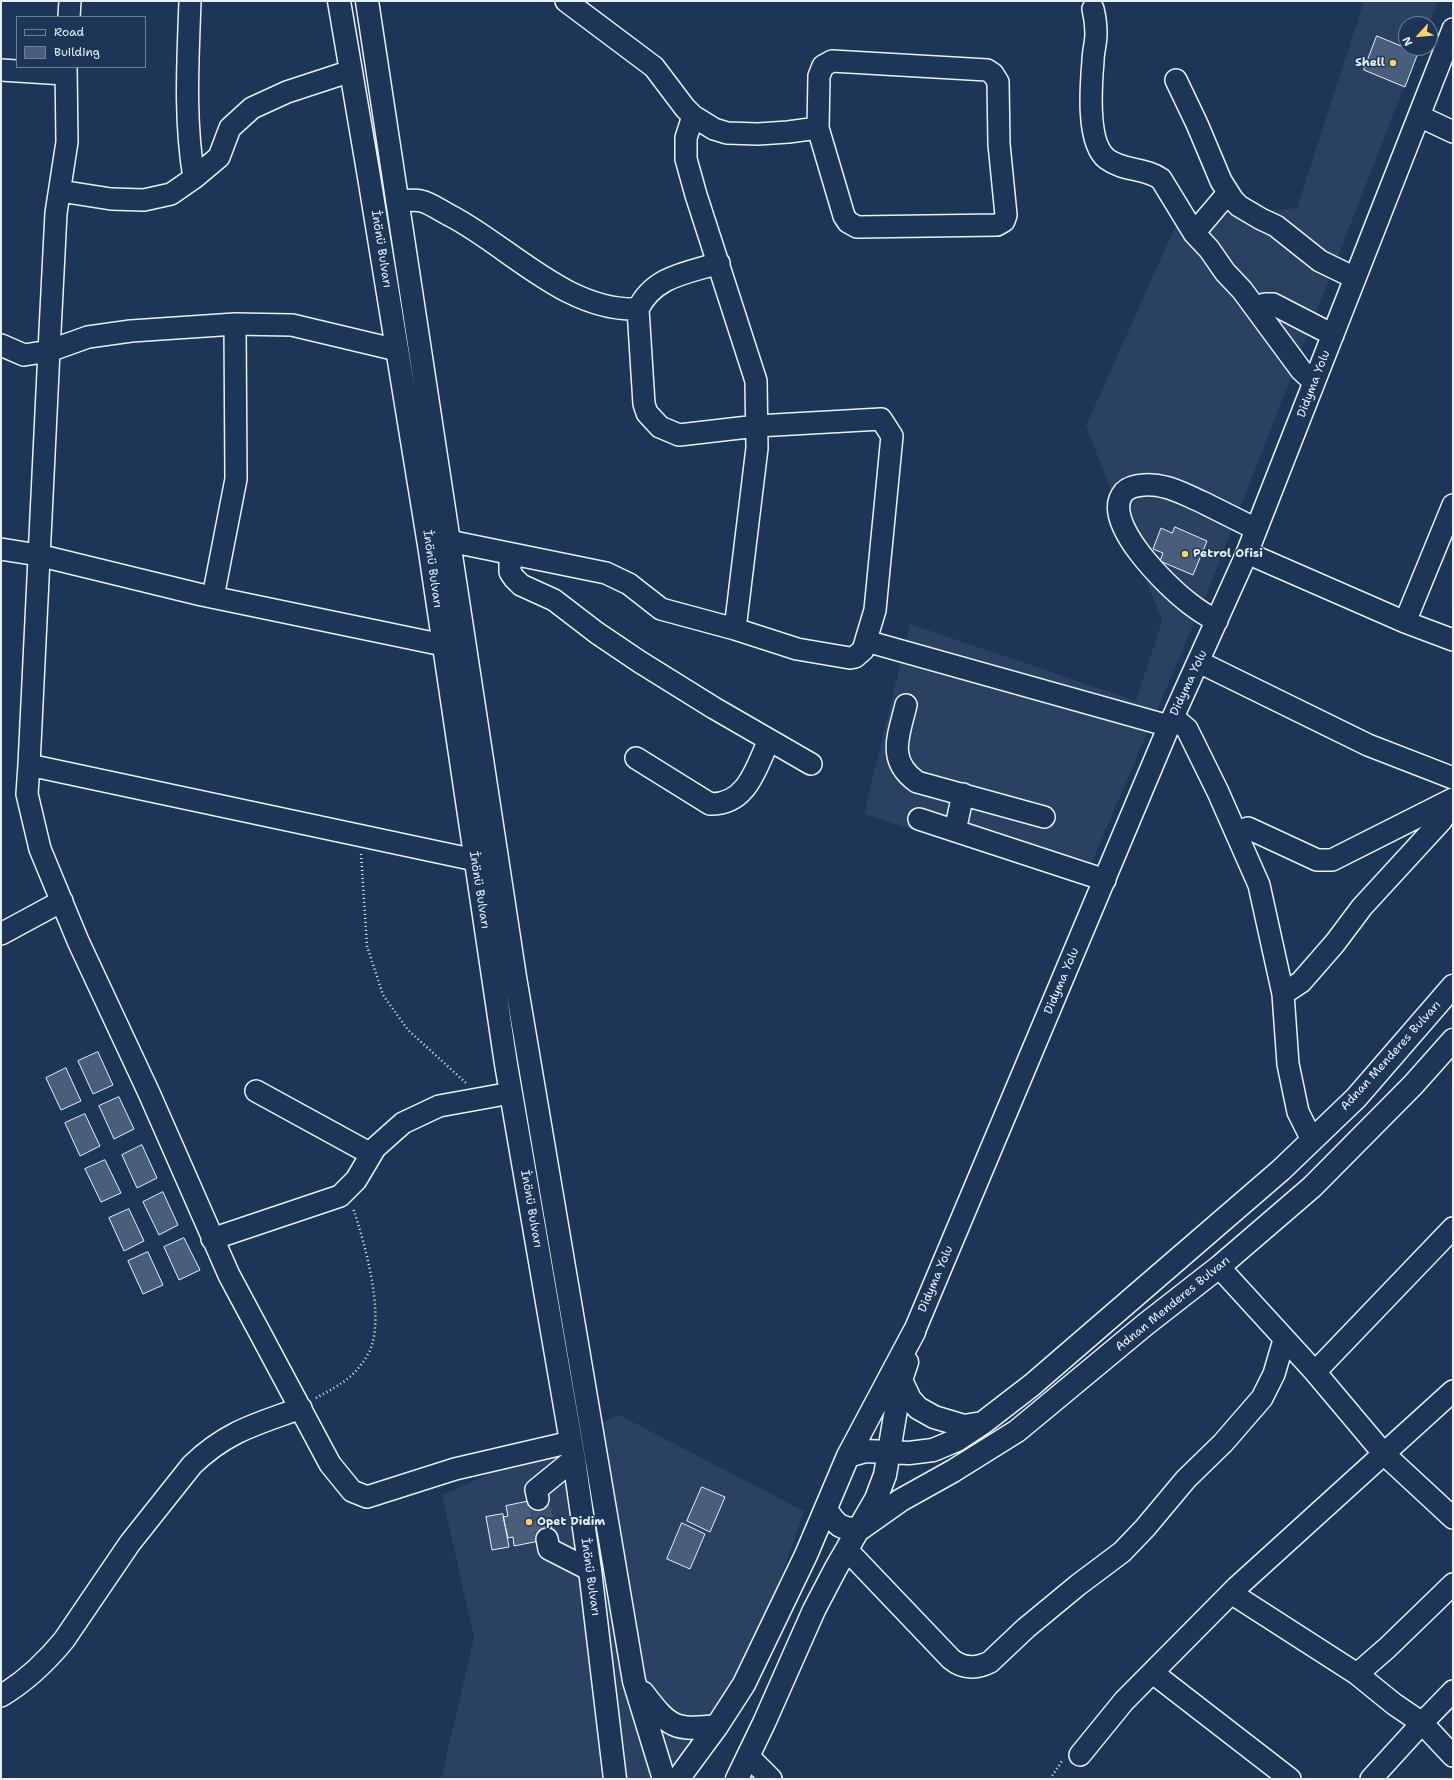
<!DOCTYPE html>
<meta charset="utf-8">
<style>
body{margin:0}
#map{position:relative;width:1454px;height:1780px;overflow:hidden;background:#1d3557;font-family:"Shantell Sans",sans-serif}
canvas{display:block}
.frame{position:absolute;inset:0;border:2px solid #e8f1f8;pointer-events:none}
.legend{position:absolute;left:16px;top:16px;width:130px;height:52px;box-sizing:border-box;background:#1d3557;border:1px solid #6e8097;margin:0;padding:5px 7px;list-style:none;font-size:12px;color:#e8f1f8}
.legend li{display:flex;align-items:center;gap:8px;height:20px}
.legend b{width:20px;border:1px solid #6e8097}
.north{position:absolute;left:1398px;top:16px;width:40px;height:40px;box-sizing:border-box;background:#1d3557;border:1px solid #6e8097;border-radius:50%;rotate:243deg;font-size:11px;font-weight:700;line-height:16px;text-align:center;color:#e8f1f8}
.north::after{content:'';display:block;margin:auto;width:14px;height:18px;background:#ffd166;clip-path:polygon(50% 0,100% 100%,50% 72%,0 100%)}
</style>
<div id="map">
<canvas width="1454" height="1780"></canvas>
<div class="frame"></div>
<ul class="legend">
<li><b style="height:5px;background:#1d3557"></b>Road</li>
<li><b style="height:11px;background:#495e7a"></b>Building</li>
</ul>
<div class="north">N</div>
</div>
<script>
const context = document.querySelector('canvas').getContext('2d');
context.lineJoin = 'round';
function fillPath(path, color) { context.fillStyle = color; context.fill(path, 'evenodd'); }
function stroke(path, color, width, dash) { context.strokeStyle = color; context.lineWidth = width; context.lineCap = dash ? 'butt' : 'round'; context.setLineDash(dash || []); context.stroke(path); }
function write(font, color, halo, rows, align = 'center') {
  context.font = font + ' "Shantell Sans",sans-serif'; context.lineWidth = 3; context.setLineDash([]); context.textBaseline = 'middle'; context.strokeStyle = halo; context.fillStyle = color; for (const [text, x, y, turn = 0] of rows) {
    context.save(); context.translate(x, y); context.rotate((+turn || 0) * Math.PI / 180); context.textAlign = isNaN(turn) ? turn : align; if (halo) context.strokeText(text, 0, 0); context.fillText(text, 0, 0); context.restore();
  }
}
const built = new Path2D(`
 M1364 1H1438L1429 24H1406V48H1419L1207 593 1082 885 864 814 910 624 1136 701 1162 621 1086 426 1178 220 1297 208Z
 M619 1415 804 1511 744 1684 675 1779H441L474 1638 442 1495Z`);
const building = new Path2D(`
 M1377 36 1418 53 1405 87 1364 70Z
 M1175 527 1207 541 1193 575 1160 561 1163 553 1153 549 1161 528 1172 533Z
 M98 1052 113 1085 93 1094 78 1061Z
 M66 1068 81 1101 61 1110 46 1078Z
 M119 1097 134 1129 114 1139 99 1106Z
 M85 1114 100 1146 80 1156 65 1123Z
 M142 1145 157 1178 137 1188 122 1155Z
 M105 1160 121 1193 101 1202 85 1169Z
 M163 1192 178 1225 159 1235 143 1202Z
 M129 1209 144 1241 124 1251 109 1218Z
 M184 1238 200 1270 179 1280 164 1247Z
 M148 1252 163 1285 143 1294 128 1261Z
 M702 1487 725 1497 710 1532 687 1521Z
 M545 1498 554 1538 514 1546 513 1537 508 1538 503 1517 508 1516 506 1506Z
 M503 1514 509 1547 492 1550 486 1517Z
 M682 1523 705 1534 690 1569 667 1559Z`);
const minorTunnel = new Path2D(`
 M538 1499 547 1539`);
const path = new Path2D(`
 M361 854 367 946 383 995 408 1030 466 1083
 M316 1398C332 1389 349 1381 360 1366 365 1360 370 1352 372 1345 383 1308 365 1244 353 1208
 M1050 1779 1062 1761`);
const minor = new Path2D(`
 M190 1C188 61 184 118 194 178
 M566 1 654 67 685 108 693 116 714 129 727 133 758 134 788 132 818 128
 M1093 9C1095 17 1096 26 1096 34 1096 43 1093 52 1093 61 1091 85 1086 143 1107 159 1123 171 1146 168 1161 179L1194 233 1209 249 1225 272 1242 290 1301 370 1314 382
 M69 17 70 1
 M832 61 987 70 993 74 998 82 999 144 1006 215 1004 221 997 225 857 227 848 222 844 216 818 128 819 76 823 66Z
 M1 70 65 74
 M1176 80 1197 124 1221 181 1233 200 1239 206 1261 219 1276 226 1320 261 1355 278
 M693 116 686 138V159L696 195 756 381 757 448 735 629
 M1419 116 1453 132
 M60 191 111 199 144 200 171 194 194 178 219 157 230 128 252 108 287 92 351 71
 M397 201C405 201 414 199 421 201 431 203 442 212 451 216 510 247 567 312 638 309
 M1194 233 1228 193
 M1255 307 1265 304H1273L1333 335
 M1 345 24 355 49 351 56 213 67 142 66 67
 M397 350 292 325 235 324 131 331 88 337 49 351 29 765 475 860
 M449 541 606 573 629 584 661 609 735 629 797 649 850 658 855 657 863 650 875 610 892 436 881 419 757 426 679 435 660 427 647 413 644 404 638 309C654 276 687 273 719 263
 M1 549 38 555 202 595 443 645
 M1247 553 1405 622 1453 640
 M510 554V572L514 578 521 585 554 600 597 633 640 662 714 708 811 764
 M213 597 236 479 235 324
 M1217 621C1207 616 1198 610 1189 603 1168 587 1099 521 1124 492 1133 483 1154 484 1165 487 1178 490 1190 497 1202 502 1220 511 1238 520 1256 529
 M1405 622 1453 505
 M866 641 1169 726
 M1199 662 1368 745 1453 778
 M906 705C899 735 886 760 917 782L1044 817
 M1173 717 1187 729 1218 792 1259 885 1283 994 1288 1064 1298 1112 1312 1140
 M636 758 710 804C747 805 756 768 769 740
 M29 765 27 794 40 849 78 941 149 1093 229 1275 330 1464 352 1491 367 1497 455 1469 571 1442
 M919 819 1105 880
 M955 831 963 794
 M1236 833 1248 828 1317 860H1332L1453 799
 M1 934 62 901
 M1283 994 1301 982 1335 943 1362 907 1441 821 1453 801
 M256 1091 371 1154
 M212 1239 340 1196 356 1180 375 1148 403 1123 439 1106 511 1093
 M1219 1267 1315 1372 1384 1454 1453 1518
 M914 1332 1169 726 1247 553 1453 29
 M1315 1372 1453 1228
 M538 1499 536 1490 574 1459
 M547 1539 549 1549 590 1570
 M847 1550 951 1659C963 1669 976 1669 990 1662L1026 1628 1078 1585 1122 1552 1145 1528 1186 1479 1223 1443 1262 1398 1274 1374 1284 1340
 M1231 1593 1357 1674 1394 1704 1422 1723 1371 1779
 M1153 1673 1290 1779
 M1357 1674 1387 1648 1453 1584
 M1453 1691 1422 1723 1453 1756
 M1 1696C26 1681 46 1662 64 1640L130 1543 192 1465C227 1431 257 1424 301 1408
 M1080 1755 1124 1701 1237 1587 1453 1391
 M748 1756 771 1779`);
const major = new Path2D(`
 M339 1 369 177 429 545 506 1064 574 1459 590 1570 615 1779
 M367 1 515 977 634 1681 664 1779
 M901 1380 910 1399 918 1408 934 1417 964 1426 982 1423
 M848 1456 866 1451 909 1453 933 1450 957 1440 984 1422 1032 1385 1281 1170 1356 1098 1453 986
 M826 1509C836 1525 841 1530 860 1529
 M860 1529 901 1500 953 1471 1017 1431 1146 1324 1219 1267 1312 1187 1413 1085 1453 1040
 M643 1693C669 1727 674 1731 717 1726
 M678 1779 717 1726 744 1684 806 1555 848 1456 914 1332
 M737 1779 764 1723 814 1610 836 1568 876 1499 885 1475 901 1380 907 1362`);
const markers = [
 [1393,63,4,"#ffd166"],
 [1185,554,4,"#ffd166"],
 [529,1522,4,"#ffd166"]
];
const poiNames = [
 ["Shell",1385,63,"right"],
 ["Petrol Ofisi",1193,554],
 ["Opet Didim",537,1522]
];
const streetNames = [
 ["İnönü Bulvarı",381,249,81],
 ["Didyma Yolu",1314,384,-69],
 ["İnönü Bulvarı",432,569,82],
 ["Didyma Yolu",1189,683,-65],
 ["İnönü Bulvarı",479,890,81],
 ["Didyma Yolu",1062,981,-67],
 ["Adnan Menderes Bulvarı",1391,1056,-48],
 ["İnönü Bulvarı",531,1209,80],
 ["Didyma Yolu",936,1279,-67],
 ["Adnan Menderes Bulvarı",1173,1304,-39],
 ["İnönü Bulvarı",590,1577,82]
];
fillPath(built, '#2a4162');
fillPath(building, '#495e7a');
stroke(building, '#e8f1f8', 1);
stroke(minorTunnel, '#3b516f', 21, [21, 10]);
stroke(minor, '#e8f1f8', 24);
stroke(major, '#e8f1f8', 25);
stroke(path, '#e8f1f8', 2.5, [1, 3]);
stroke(minor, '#1d3557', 21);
stroke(major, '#1d3557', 22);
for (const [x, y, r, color] of markers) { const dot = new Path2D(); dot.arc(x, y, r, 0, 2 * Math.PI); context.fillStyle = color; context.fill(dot); stroke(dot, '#1d3557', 1.5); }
write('bold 12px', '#e8f1f8', '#1d3557', poiNames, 'left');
write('12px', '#e8f1f8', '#1d3557', streetNames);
</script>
